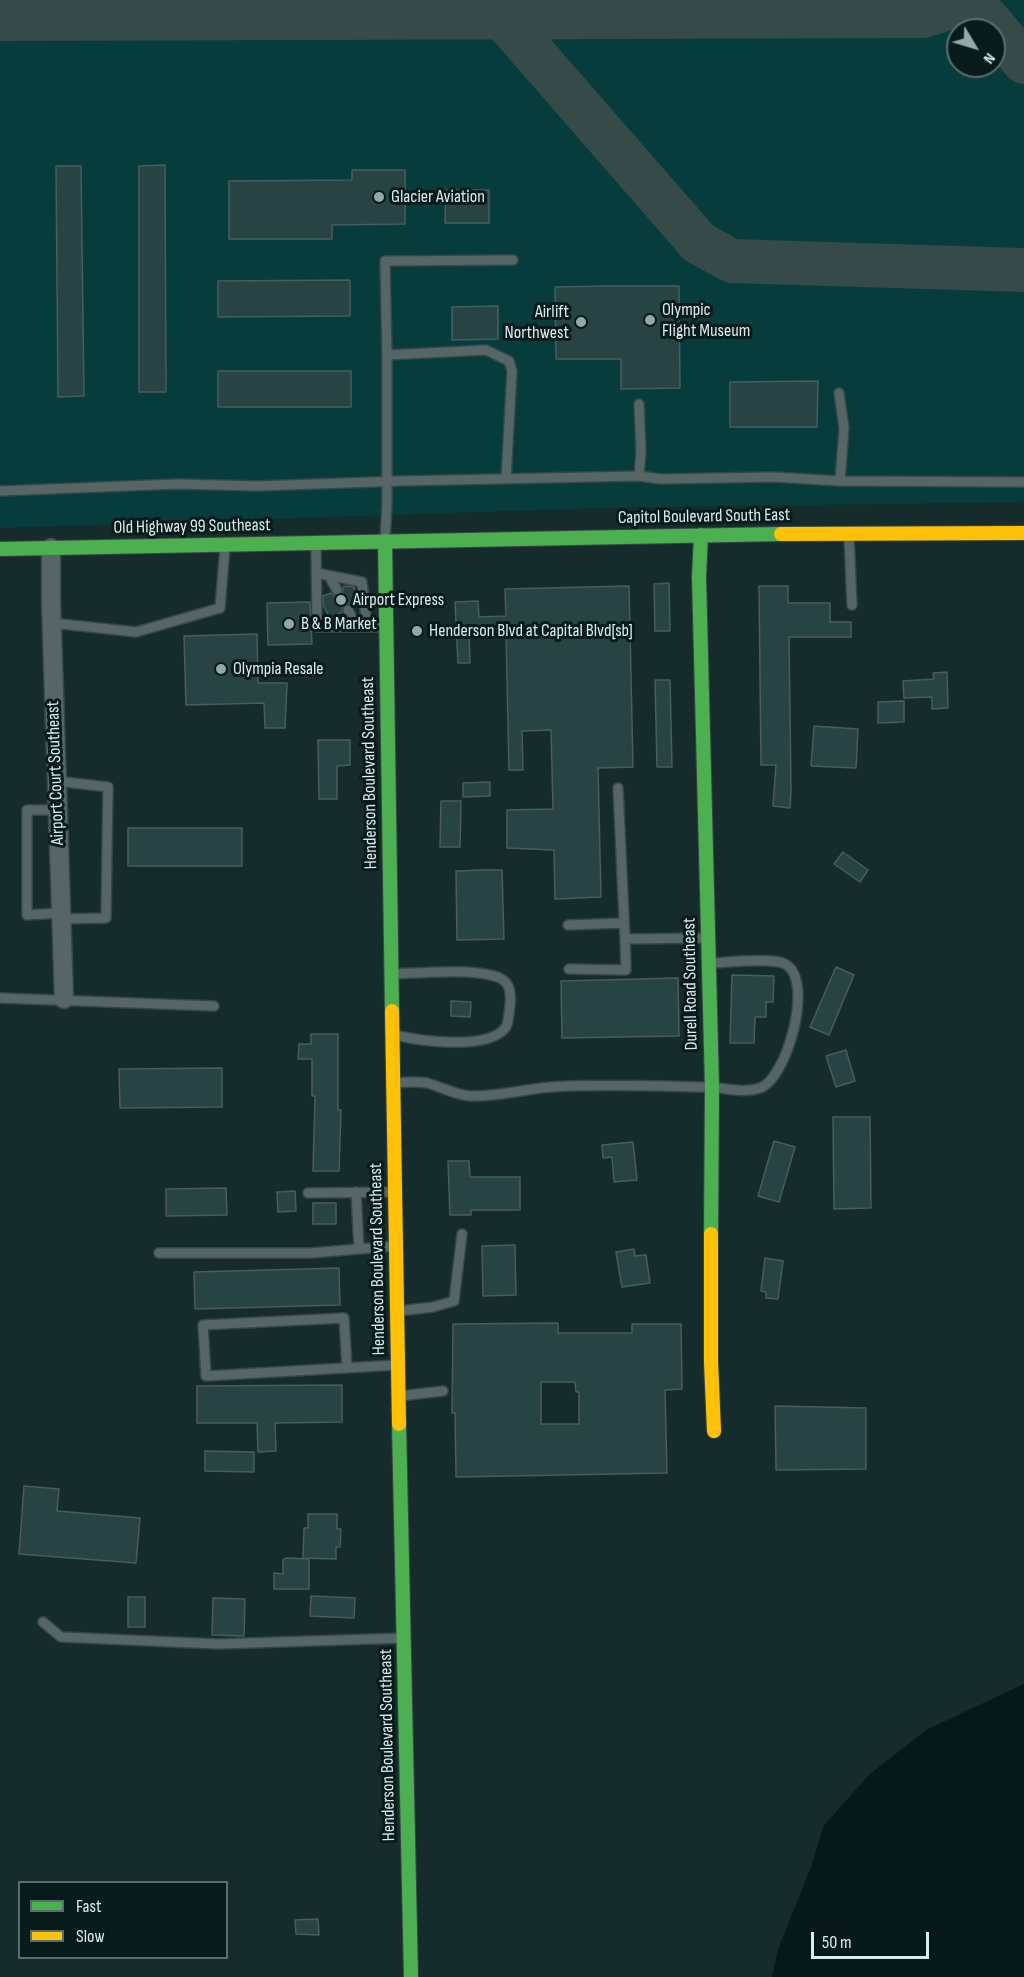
<!DOCTYPE html>
<style>
body{margin:0}
#map{position:relative;width:1024px;height:1977px;overflow:hidden;background:#162c2c;font-family:"Sofia Sans Condensed",sans-serif}
canvas{display:block}
.legend{position:absolute;left:18px;top:1881px;width:210px;height:78px;box-sizing:border-box;background:#091a1a;border:2px solid #5b6e6e;margin:0;padding:8px 10px;list-style:none;font-size:18px;color:#d7ecec}
.legend li{display:flex;align-items:center;gap:12px;height:30px}
.legend b{width:30px;border:2px solid #5b6e6e}
.north{position:absolute;left:946px;top:18px;width:60px;height:60px;box-sizing:border-box;background:#091a1a;border:2px solid #5b6e6e;border-radius:50%;rotate:128deg;font-size:16px;font-weight:700;line-height:24px;text-align:center;color:#d7ecec}
.north::after{content:'';display:block;margin:auto;width:21px;height:27px;background:#93a9a9;clip-path:polygon(50% 0,100% 100%,50% 72%,0 100%)}
.scale{position:absolute;left:811px;top:1932px;width:118px;height:27px;box-sizing:border-box;border:3px solid #d7ecec;border-top:0;padding-left:8px;font-size:18px;line-height:21px;white-space:nowrap;color:#d7ecec;-webkit-text-stroke:4px #091a1a;paint-order:stroke}
</style>
<div id="map">
<canvas width="1024" height="1977"></canvas>
<ul class="legend">
<li><b style="height:8px;background:#4caf50"></b>Fast</li>
<li><b style="height:8px;background:#ffc107"></b>Slow</li>
</ul>
<div class="north">N</div>
<div class="scale">50 m</div>
</div>
<script>
const context = document.querySelector('canvas').getContext('2d');
context.lineJoin = 'round';
function fillPath(path, color) { context.fillStyle = color; context.fill(path, 'evenodd'); }
function stroke(path, color, width, dash) { context.strokeStyle = color; context.lineWidth = width; context.lineCap = dash ? 'butt' : 'round'; context.setLineDash(dash || []); context.stroke(path); }
function write(font, color, halo, rows, align = 'center') {
  context.font = font + ' "Sofia Sans Condensed",sans-serif'; context.lineWidth = 6; context.setLineDash([]); context.textBaseline = 'middle'; context.strokeStyle = halo; context.fillStyle = color; for (const [text, x, y, turn = 0] of rows) {
    context.save(); context.translate(x, y); context.rotate((+turn || 0) * Math.PI / 180); context.textAlign = isNaN(turn) ? turn : align; if (halo) context.strokeText(text, 0, 0); context.fillText(text, 0, 0); context.restore();
  }
}
const built = new Path2D(`
 M0 0H1024V502L597 508 0 528ZM958 30H994V66H958Z`);
const water = new Path2D(`
 M1024 1684V1977H772L778 1949 811 1867 824 1825 870 1774 926 1730Z`);
const taxiway = new Path2D(`
 M971 0 1024 62
 M502 17 699 243 732 261 1024 270
 M0 19 923 16 946 9 960 0`);
const building = new Path2D(`
 M165 165 166 392H139V166Z
 M56 166H81L84 396 58 397Z
 M352 170H405V224L332 225V239H229V181L352 180Z
 M446 190H489V223H445Z
 M350 280V316L218 317V281Z
 M606 286H679L680 388 621 389V359H556L555 287Z
 M498 306V339L452 340V307Z
 M218 371H351V407H218Z
 M818 381 817 427H730V382Z
 M669 583 670 631H655L654 584Z
 M346 586 354 587 358 605 354 607 351 604H345L342 607V612L330 618 323 605V596L331 593 334 596H340L343 593V587Z
 M629 586 633 767 598 768 601 897 555 899 554 850 507 848V810L553 809 551 730 522 731 523 770H509L506 633 469 634 470 663H458L455 602 478 601 479 617 506 616 505 589Z
 M759 586H788V603H830V622H851V637H789L791 789 790 808 773 806 776 765H761Z
 M310 602 312 644 268 645 267 603Z
 M257 634 258 683H287L285 728H265L264 703 186 705 184 636Z
 M947 672 948 708 932 709V697L904 698 903 681 934 679 933 673Z
 M655 680H670L672 767H657Z
 M904 701V722L878 723V702Z
 M814 726 858 729 856 768 811 766Z
 M318 740H350V765L337 766V799H319Z
 M490 782V796L463 797V783Z
 M441 801H461L460 847H440Z
 M128 828H242V866H128Z
 M843 852 868 870 860 882 834 864Z
 M482 870H502L504 939 457 940 456 871Z
 M836 967 854 975 829 1035 810 1027Z
 M732 975 774 976 773 1002H766V1017H755L754 1043H730Z
 M678 978 679 1036 562 1038 561 981Z
 M451 1001 471 1002 470 1017 451 1016Z
 M311 1034H338V1110H341L339 1171H313L315 1096H312V1059H298L299 1044H311Z
 M846 1050 855 1081 836 1087 826 1056Z
 M222 1068V1107L120 1108 119 1069Z
 M833 1117H870L871 1208 834 1209Z
 M774 1141 795 1147 779 1202 758 1196Z
 M633 1142 637 1180 614 1182 612 1157 603 1158 602 1145Z
 M448 1161H469L470 1177H520V1210H471V1215H450Z
 M226 1188 227 1215 166 1216V1189Z
 M295 1191 296 1211 278 1212 277 1192Z
 M313 1203H336V1224H313Z
 M515 1245 516 1295 483 1296 482 1246Z
 M634 1249 635 1256 646 1255 650 1283 622 1287 616 1252Z
 M765 1258 783 1261 778 1299 766 1298V1292L761 1291Z
 M339 1268 340 1305 195 1309 194 1272Z
 M558 1323V1333H632V1324H681L682 1389 665 1390 667 1473 456 1477 455 1413H452L453 1324ZM541 1382H575L576 1392H579V1424H541Z
 M342 1385V1422L275 1423 276 1451 258 1452 257 1423H197V1386Z
 M775 1406 866 1408V1469L776 1470Z
 M205 1451 254 1452V1472L205 1471Z
 M24 1486 59 1489 57 1511 140 1518 136 1563 19 1554Z
 M308 1514H337V1529H341L340 1547H336V1559L303 1558 304 1528H308Z
 M286 1558 309 1559V1589H274V1573L283 1574V1560Z
 M311 1596 355 1598 354 1618 310 1616Z
 M128 1597H145V1627H128Z
 M213 1598 245 1599 244 1636 212 1635Z
 M318 1919 319 1935 296 1934 295 1920Z`);
const lane = new Path2D(`
 M387 355 385 261 513 260
 M839 393 844 428 840 481
 M639 476 661 479 774 477 840 481 1024 482
 M0 491 177 484 258 486 400 481 639 476 641 451 639 404
 M849 536 852 605
 M385 541 387 503V355L486 350 509 361 512 371 506 479
 M316 545 317 627H386
 M316 573 362 582 367 627
 M329 576 337 590
 M348 610 357 627
 M52 623 136 632 220 608 225 547
 M56 781 108 787 106 918 60 919
 M618 788 625 939
 M57 810H27V915L60 913
 M568 925 624 923
 M569 969 626 970 625 939 706 938
 M394 974C418 973 484 967 503 980 511 985 511 996 510 1005 509 1012 509 1022 506 1027 489 1051 420 1041 395 1035
 M0 998 214 1006
 M395 1083C405 1082 417 1081 427 1083 442 1087 455 1095 470 1096 498 1097 524 1089 551 1087 603 1084 654 1086 706 1087 723 1087 742 1094 760 1088 787 1079 815 979 785 964 772 957 725 963 709 963
 M356 1192 359 1249
 M308 1193 394 1192
 M159 1253H311L395 1246
 M399 1311 433 1307 454 1301 462 1234
 M347 1368 344 1318 203 1325 206 1376 397 1365
 M400 1396 443 1391
 M43 1622 61 1637 218 1644 403 1638`);
const street = new Path2D(`
 M51 548V602L64 999`);
const fast = new Path2D(`
 M701 535 699 577 712 1087 711 1234
 M385 541 392 1011
 M0 549 781 534
 M399 1424 411 1977`);
const slow = new Path2D(`
 M781 534 1024 533
 M392 1011 399 1424
 M711 1234V1362L714 1431`);
const markers = [
 [379,197,6,"#93a9a9"],
 [650,320,6,"#93a9a9"],
 [581,322,6,"#93a9a9"],
 [341,600,6,"#93a9a9"],
 [289,624,6,"#93a9a9"],
 [417,631,6,"#93a9a9"],
 [221,669,6,"#93a9a9"]
];
const poiNames = [
 ["Glacier Aviation",391,197],
 ["Olympic",662,310],
 ["Flight Museum",662,331],
 ["Airlift",569,312,"right"],
 ["Northwest",569,333,"right"],
 ["Airport Express",353,600],
 ["B & B Market",301,624],
 ["Henderson Blvd at Capital Blvd[sb]",429,631],
 ["Olympia Resale",233,669]
];
const streetNames = [
 ["Capitol Boulevard South East",704,517,-1],
 ["Old Highway 99 Southeast",192,527,-1],
 ["Airport Court Southeast",56,773,-92],
 ["Henderson Boulevard Southeast",370,773,-91],
 ["Durell Road Southeast",691,984,-91],
 ["Henderson Boulevard Southeast",378,1259,-91],
 ["Henderson Boulevard Southeast",388,1745,-91]
];
fillPath(built, '#063c3c');
fillPath(water, '#071819');
stroke(taxiway, '#364a4a', 44);
fillPath(building, '#284343');
stroke(building, '#4a5c5c', 1.5);
stroke(lane, '#374747', 12);
stroke(street, '#374747', 21);
stroke(fast, '#374747', 16);
stroke(slow, '#374747', 16);
stroke(lane, '#566666', 9);
stroke(street, '#566666', 18);
stroke(fast, '#4caf50', 14);
stroke(slow, '#ffc107', 14);
for (const [x, y, r, color] of markers) { const dot = new Path2D(); dot.arc(x, y, r, 0, 2 * Math.PI); context.fillStyle = color; context.fill(dot); stroke(dot, '#091a1a', 2); }
write('18px', '#d7ecec', '#091a1a', poiNames, 'left');
write('18px', '#d7ecec', '#091a1a', streetNames);
</script>
